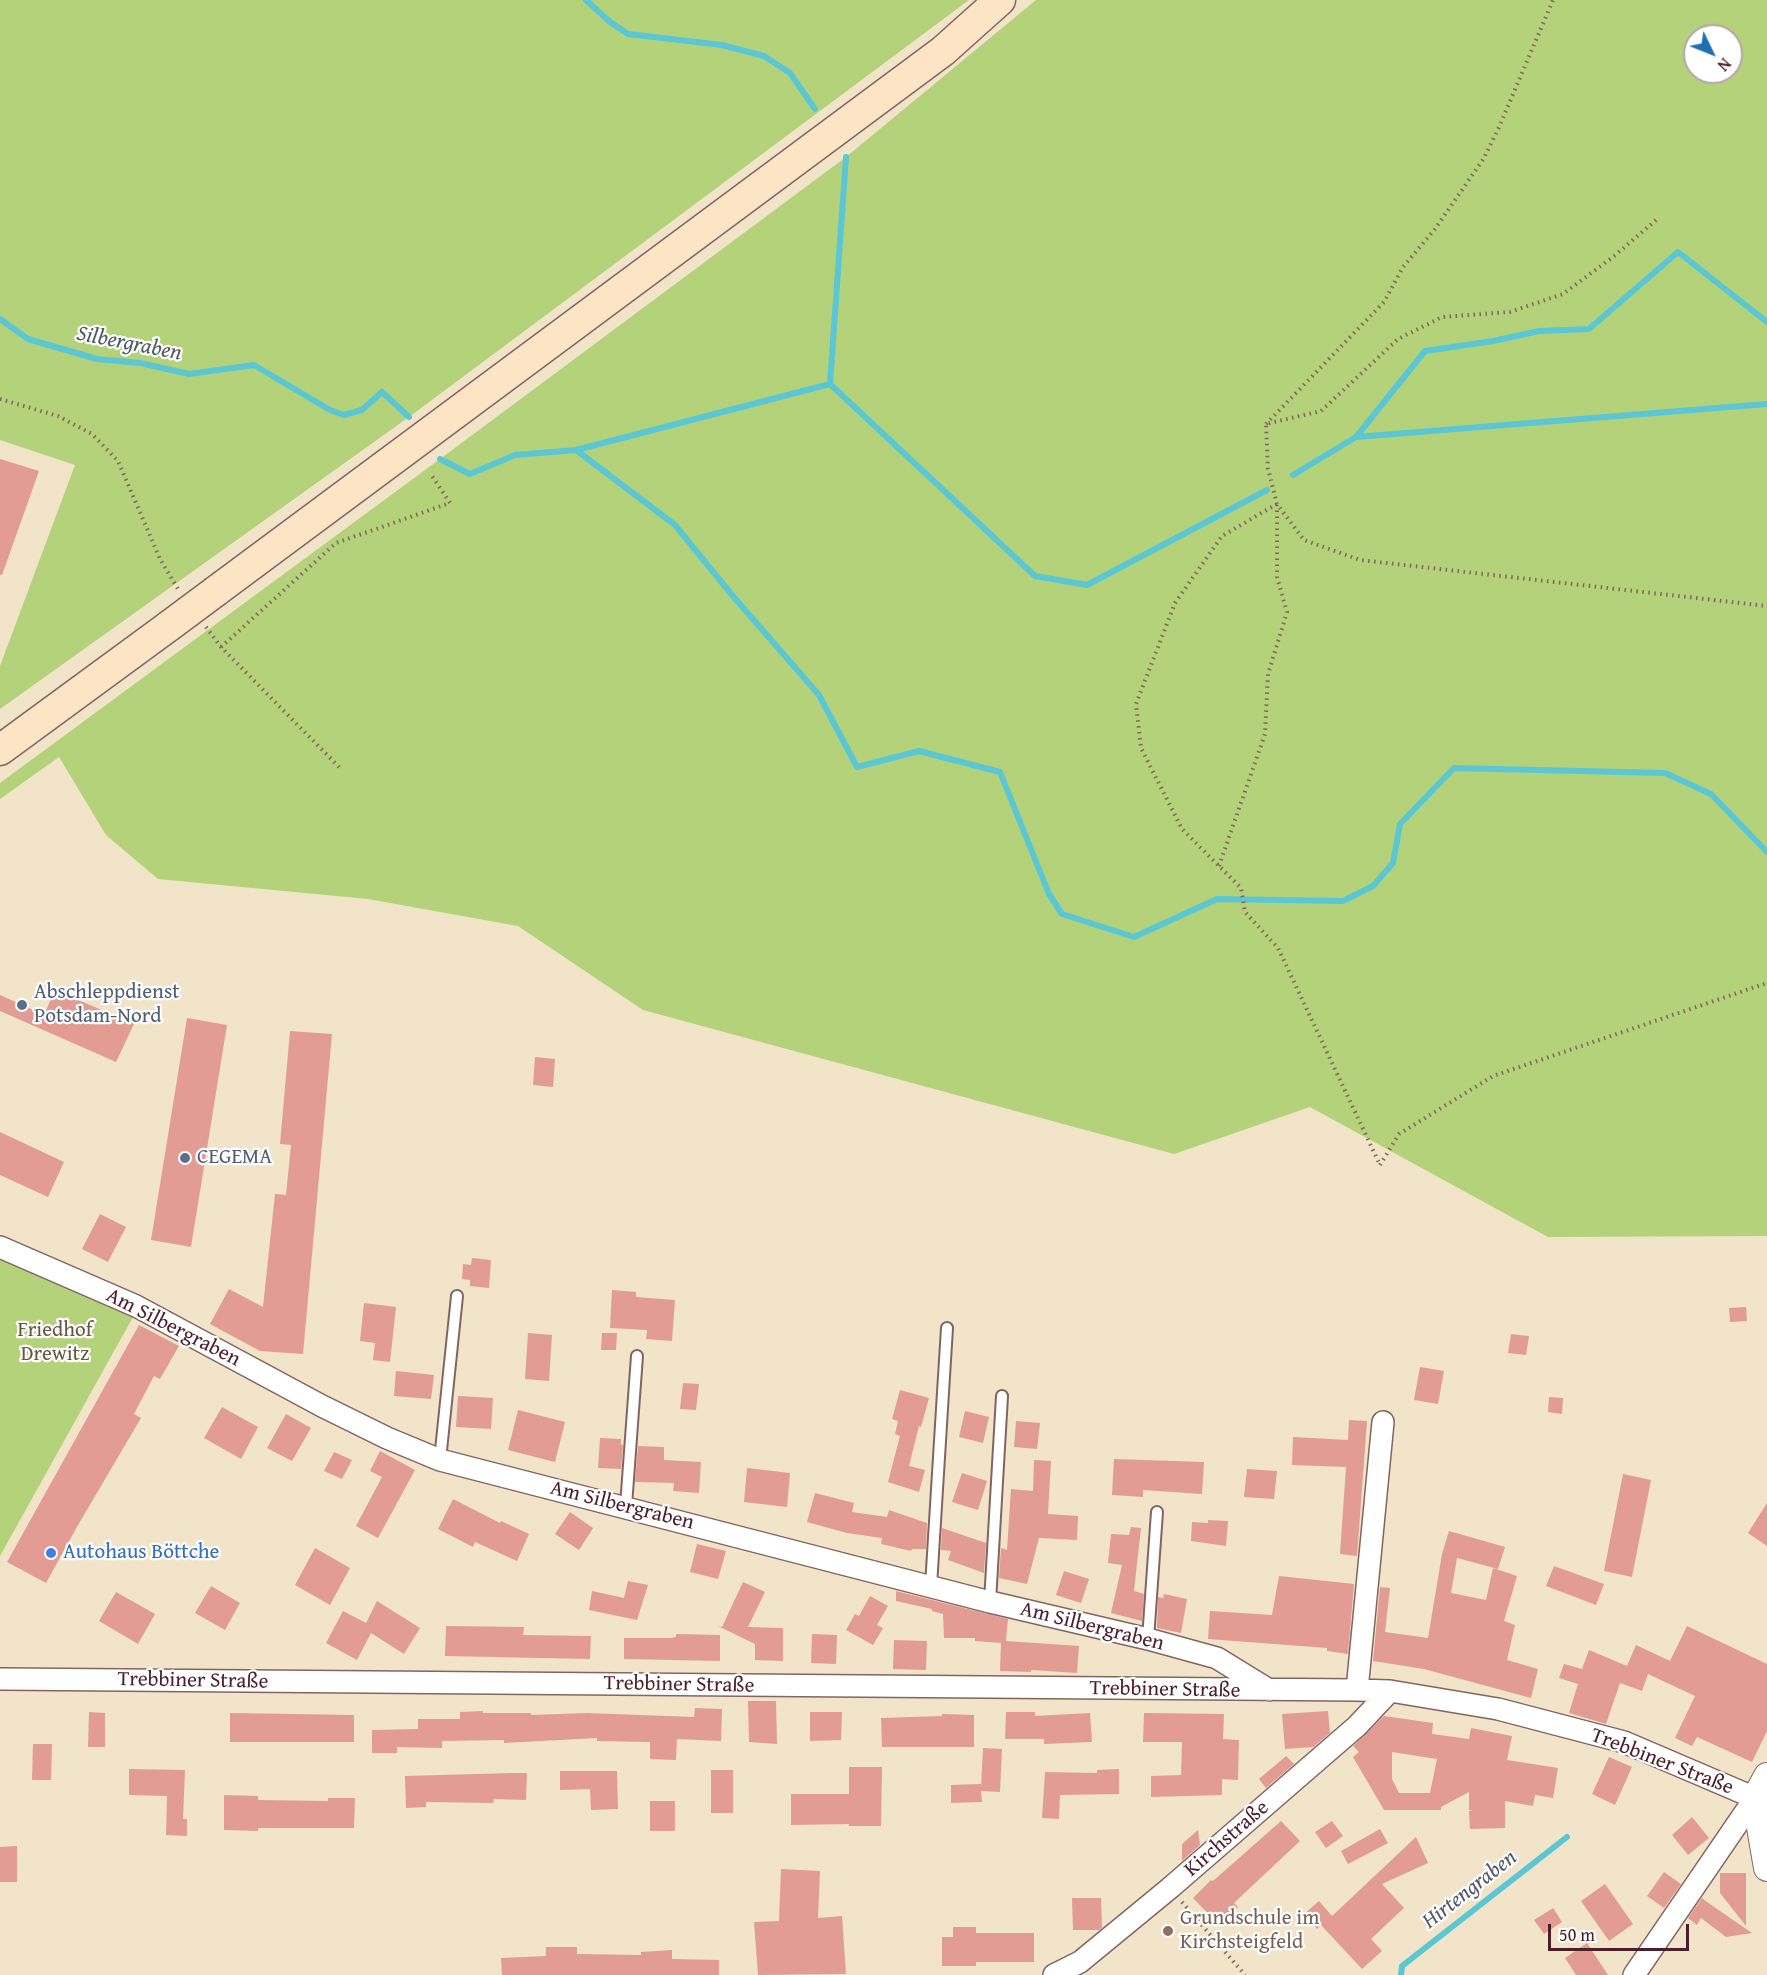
<!DOCTYPE html>
<meta charset="utf-8">
<style>
body{margin:0}
#map{position:relative;width:1767px;height:1975px;overflow:hidden;background:#f1e4c9;font-family:"Gentium Book Plus",serif}
canvas{display:block}
.north{position:absolute;left:1683px;top:24px;width:60px;height:60px;box-sizing:border-box;background:#fff;border:2px solid #b7a5aa;border-radius:50%;rotate:133deg;font-size:16px;font-weight:700;line-height:24px;text-align:center;color:#4a1f2b}
.north::after{content:'';display:block;margin:auto;width:21px;height:27px;background:#1f6fb2;clip-path:polygon(50% 0,100% 100%,50% 72%,0 100%)}
.scale{position:absolute;left:1548px;top:1924px;width:141px;height:27px;box-sizing:border-box;border:3px solid #4a1f2b;border-top:0;padding-left:8px;font-size:18px;line-height:21px;white-space:nowrap;color:#4a1f2b;-webkit-text-stroke:4px #fff;paint-order:stroke}
</style>
<div id="map">
<canvas width="1767" height="1975"></canvas>
<div class="north">N</div>
<div class="scale">50 m</div>
</div>
<script>
const context = document.querySelector('canvas').getContext('2d');
context.lineJoin = 'round';
function fillPath(path, color) { context.fillStyle = color; context.fill(path, 'evenodd'); }
function stroke(path, color, width, dash) { context.strokeStyle = color; context.lineWidth = width; context.lineCap = dash ? 'butt' : 'round'; context.setLineDash(dash || []); context.stroke(path); }
function write(font, color, halo, rows, align = 'center') {
  context.font = font + ' "Gentium Book Plus",serif'; context.lineWidth = 4.5; context.setLineDash([]); context.textBaseline = 'middle'; context.strokeStyle = halo; context.fillStyle = color; for (const [text, x, y, turn = 0] of rows) {
    context.save(); context.translate(x, y); context.rotate((+turn || 0) * Math.PI / 180); context.textAlign = isNaN(turn) ? turn : align; if (halo) context.strokeText(text, 0, 0); context.fillText(text, 0, 0); context.restore();
  }
}
const green = new Path2D(`
 M0 0H969L409 417 0 709V666L75 465 0 440Z
 M1036 0H1767V1236L1548 1237 1310 1107 1174 1154 643 1010 518 926 368 899 158 879 106 835 59 757 0 799V783L440 459 846 157ZM1695 36H1731V72H1695Z
 M0 1257 133 1317 0 1556Z`);
const stream = new Path2D(`
 M586 0 610 22 628 34 722 45 764 56 790 73 815 109
 M0 319 28 339 97 359 140 363 189 374 254 365 330 410 344 415 362 410 382 392 409 417
 M830 384 846 157
 M1356 437 1425 351 1493 341 1539 331 1589 329 1678 252 1767 322
 M576 450 830 384 1035 576 1087 585 1267 490
 M440 459 470 474 515 455 576 450 675 525 732 595 819 695 857 767 919 751 1000 772 1049 894 1062 914 1134 937 1217 899 1343 901 1373 886 1393 863 1400 824 1454 768 1665 773 1711 794 1767 852
 M1293 475 1356 437 1767 404
 M1401 1975 1402 1966 1567 1837`);
const building = new Path2D(`
 M0 459 39 471 2 575H0Z
 M55 990 134 1024 116 1062 0 1011V995L44 1015Z
 M187 1018 227 1025 191 1247 151 1240Z
 M290 1031 332 1034 303 1354 260 1351 210 1324 229 1289 263 1307 275 1194 286 1195 291 1145 280 1144Z
 M535 1057 555 1059 553 1087 533 1085Z
 M0 1132 64 1162 48 1197 0 1175Z
 M100 1214 126 1227 108 1262 82 1249Z
 M472 1258 491 1260 489 1288 470 1286V1280L462 1279 463 1264 471 1265Z
 M612 1290 636 1292V1297L675 1300 672 1341 646 1339 647 1330 610 1328Z
 M364 1303 396 1307 390 1362 373 1360 375 1343 360 1341Z
 M1746 1307 1747 1321 1730 1322 1729 1308Z
 M139 1325 179 1346 160 1379 154 1376 134 1414 141 1418 78 1525 46 1583 7 1562Z
 M528 1333 552 1335 549 1381 525 1379Z
 M602 1333H617L616 1350H601Z
 M1511 1334 1529 1336 1526 1355 1508 1353Z
 M1420 1367 1444 1371 1438 1404 1414 1400Z
 M396 1371 434 1375 431 1399 394 1396Z
 M683 1383 699 1384 696 1410 680 1409Z
 M900 1390 929 1398 921 1427 919 1426 909 1466 925 1470 919 1492 888 1482 900 1436 895 1434 898 1421 892 1419Z
 M458 1396 493 1398 491 1429 456 1427Z
 M1549 1397 1563 1398 1562 1414 1548 1412Z
 M222 1407 258 1427 241 1459 204 1438Z
 M518 1410 565 1422 555 1462 508 1450Z
 M965 1411 989 1417 983 1443 959 1437Z
 M286 1414 311 1428 292 1461 267 1448Z
 M1349 1420 1367 1421 1357 1556 1340 1554 1346 1467 1292 1465 1293 1437 1348 1440Z
 M1016 1421 1040 1423 1037 1449 1014 1447Z
 M600 1438 621 1439V1445H623L621 1469 598 1468Z
 M638 1446 664 1447V1460L701 1462 699 1493 673 1491 674 1483 635 1482Z
 M380 1451 415 1470 378 1538 356 1526 382 1477 370 1471Z
 M334 1452 352 1460 342 1479 324 1471Z
 M1114 1459 1204 1462 1202 1494 1143 1490V1497L1112 1495Z
 M1034 1460 1051 1461 1048 1514 1078 1516 1077 1540 1039 1538 1027 1584 999 1578 1001 1548 1007 1550 1011 1489 1033 1491Z
 M747 1468 790 1473 787 1507 744 1502Z
 M1247 1469 1277 1471 1274 1499 1244 1497Z
 M962 1473 987 1481 978 1510 952 1502Z
 M1623 1474 1651 1480 1632 1577 1604 1571Z
 M815 1493 854 1503 852 1512 887 1517 889 1510 927 1523 926 1549H912L911 1551 881 1544 882 1538 847 1533 807 1522Z
 M453 1499 500 1523 501 1521 529 1534 517 1561 475 1542 473 1547 438 1529Z
 M1767 1503V1546L1748 1533Z
 M570 1512 593 1528 579 1550 555 1534Z
 M1208 1520 1228 1521 1226 1546 1191 1541 1192 1522 1208 1523Z
 M1131 1527 1141 1528 1134 1591 1144 1594 1142 1621 1111 1613 1122 1565 1108 1563 1111 1534 1129 1535Z
 M942 1528 986 1543 984 1573 948 1560 951 1551 941 1550Z
 M1449 1531 1505 1547 1498 1569 1457 1558 1451 1593 1486 1600 1493 1568 1517 1576 1504 1621 1515 1625 1507 1660 1538 1669 1531 1698 1424 1669 1373 1661 1380 1587 1390 1588 1385 1632 1428 1638 1442 1554Z
 M697 1544 726 1551 718 1579 690 1572Z
 M315 1548 350 1568 330 1605 295 1585Z
 M1554 1566 1604 1584 1596 1605 1546 1586Z
 M1064 1571 1089 1579 1081 1603 1056 1595Z
 M1279 1576 1354 1584 1348 1654 1327 1651V1648L1208 1639 1210 1611 1272 1615Z
 M628 1581 648 1585 637 1620 589 1610 592 1591 624 1598Z
 M743 1582 765 1592 748 1627 783 1628V1661L755 1660V1644L718 1626 722 1627Z
 M211 1586 240 1603 225 1630 195 1613Z
 M896 1591 1008 1619 1006 1641 1079 1646 1077 1673 1031 1670V1672L1000 1671 1001 1643 975 1641V1638H944L943 1614 932 1611V1609L896 1601Z
 M116 1592 155 1614 138 1644 99 1621Z
 M1164 1594 1187 1599 1181 1633 1157 1628 1158 1597 1163 1598Z
 M870 1596 888 1606 877 1625 883 1628 873 1645 846 1630 855 1614 859 1616Z
 M377 1601 420 1628 404 1654 371 1633 357 1660 326 1643 343 1611 366 1623Z
 M446 1626 524 1627 523 1635 591 1636 590 1659 445 1656Z
 M1687 1626 1767 1664V1731L1752 1762 1697 1737 1692 1746 1675 1738 1695 1696 1648 1674 1642 1691 1620 1683 1606 1724 1569 1713 1578 1684 1559 1678 1564 1664 1582 1669 1589 1650 1627 1666 1636 1645 1670 1661Z
 M676 1634 720 1635V1661L624 1659V1638H671L676 1637Z
 M812 1634 837 1635 836 1664 811 1663Z
 M894 1640 927 1641 926 1670 893 1669Z
 M748 1701H776L777 1744 749 1742Z
 M695 1708 722 1709 721 1741 677 1739 676 1760 650 1759V1742L597 1741V1738L504 1743V1740L442 1741V1748L397 1747V1753H372V1730L418 1729V1719H460V1712L483 1711V1713H531V1715L587 1713 694 1717Z
 M1328 1711 1330 1733 1313 1747 1285 1749 1282 1714Z
 M89 1712 105 1713V1747H88Z
 M810 1712H842L841 1740 810 1741Z
 M1006 1712H1035V1716L1090 1713 1092 1742 1044 1744V1739H1005Z
 M230 1713 354 1715V1742H230Z
 M1144 1713 1224 1714 1223 1739 1239 1740 1238 1780 1222 1779V1795L1151 1797V1776L1181 1775 1182 1742H1143Z
 M942 1714 974 1715V1747H882L881 1718 942 1716Z
 M1384 1716 1433 1723 1432 1734 1469 1739 1471 1728 1512 1736 1507 1760 1558 1768 1553 1798 1535 1795 1533 1806 1505 1801V1828L1470 1829 1469 1811 1473 1810H1469V1792L1441 1807V1810H1384L1353 1757 1359 1752 1353 1746ZM1392 1752 1437 1759 1430 1793H1399L1392 1779Z
 M33 1744H52L51 1780H32Z
 M983 1748 1002 1749 1000 1792 981 1791 982 1802 951 1803V1785L981 1784V1788Z
 M1286 1756 1294 1764 1266 1788 1259 1779Z
 M1609 1757 1632 1767 1615 1805 1592 1794Z
 M849 1767H882L881 1826H849V1824L791 1825V1794H849Z
 M129 1769 185 1770 183 1819H187V1836L166 1835 167 1796 129 1795Z
 M1119 1769V1794L1060 1795 1059 1819 1042 1818 1045 1772 1097 1773V1770Z
 M711 1770H733V1813H711Z
 M560 1771H617L618 1809 591 1810 590 1789 560 1790Z
 M513 1773H527L526 1800 494 1799 493 1803 426 1802V1807L406 1808 405 1776Z
 M224 1795 258 1796V1800L328 1801V1798H355L354 1828H258V1831L224 1830Z
 M650 1801H675V1831H650Z
 M1692 1817 1709 1838 1688 1855 1672 1835Z
 M1281 1821 1300 1841 1234 1903 1238 1907 1219 1925 1193 1898 1211 1880 1213 1881Z
 M1332 1821 1343 1836 1326 1848 1315 1832Z
 M1380 1829 1388 1843 1348 1864 1341 1851Z
 M1198 1830 1200 1845 1182 1861V1844Z
 M1416 1837 1428 1863 1382 1884 1404 1908 1371 1939 1382 1951 1362 1969 1321 1925 1317 1929 1304 1914 1319 1901 1332 1916Z
 M17 1846V1882H0V1847Z
 M781 1869 820 1871 818 1918 842 1916 846 1974 758 1975 754 1922 779 1921Z
 M1664 1872 1681 1884 1664 1908 1647 1896Z
 M1720 1873H1746V1926L1720 1893Z
 M1605 1884 1633 1924 1609 1941 1581 1901Z
 M1072 1898H1101L1102 1928 1099 1930H1073Z
 M1702 1898 1707 1902 1752 1933 1726 1937 1701 1918 1697 1925 1688 1918Z
 M1553 1908 1562 1922 1544 1934 1534 1920Z
 M953 1927H976V1933H1034V1962H976V1966H942V1937H953Z
 M1587 1943 1608 1975H1576L1565 1958Z
 M546 1947H577V1954L641 1955V1952L672 1950V1959L719 1960V1975H502L501 1958 546 1956Z`);
const path = new Path2D(`
 M1656 220 1613 257 1563 294 1510 312 1442 317 1398 339 1321 411 1266 424 1268 469 1277 504 1304 540 1360 560 1767 606
 M0 399 58 416 92 434 118 461 160 559 178 589
 M1266 424 1384 302 1403 267 1435 229 1484 158 1500 125 1553 0
 M1277 504 1222 536 1175 603 1136 704 1141 748 1182 829 1241 888 1245 912 1278 948 1380 1165
 M206 627 221 647 340 768
 M221 647 336 543 450 503 430 473
 M1219 866 1265 734 1268 674 1287 612 1277 577V505
 M1380 1165 1399 1134 1493 1076 1767 983
 M1182 1902 1245 1975`);
const service = new Path2D(`
 M440 1460 457 1296
 M626 1506 637 1356
 M931 1586 947 1328
 M990 1602 1002 1396
 M1148 1639 1157 1512`);
const minor = new Path2D(`
 M0 1247 136 1306 322 1406 387 1438 440 1460 990 1602 1148 1639 1217 1658 1269 1690
 M0 1679 1357 1690 1390 1691 1498 1709 1624 1742 1755 1798 1634 1975
 M1357 1690 1383 1422
 M1054 1975 1080 1962 1170 1888 1357 1726 1390 1691`);
const tertiary = new Path2D(`
 M1767 1776 1755 1798 1767 1868`);
const secondary = new Path2D(`
 M216 591 943 51 1000 0
 M0 750 169 626`);
const secondaryBridge = new Path2D(`
 M169 626 216 591`);
const markers = [
 [22,1005,6,"#5c6f8a"],
 [185,1158,6,"#5c6f8a"],
 [51,1553,6,"#3f7fe0"],
 [1168,1931,6,"#8d6e63"]
];
const serviceNames = [
 ["Abschleppdienst",34,993],
 ["Potsdam-Nord",34,1017],
 ["CEGEMA",197,1158]
];
const streetNames = [
 ["Am Silbergraben",173,1328,27],
 ["Am Silbergraben",622,1506,14],
 ["Am Silbergraben",1092,1627,14],
 ["Trebbiner Straße",193,1681,1],
 ["Trebbiner Straße",679,1685,1],
 ["Trebbiner Straße",1165,1690,1],
 ["Trebbiner Straße",1662,1762,21],
 ["Kirchstraße",1227,1839,-41]
];
const parkNames = [
 ["Friedhof",55,1331],
 ["Drewitz",55,1355]
];
const shopNames = [
 ["Autohaus Böttche",63,1553]
];
const educationNames = [
 ["Grundschule im",1180,1919],
 ["Kirchsteigfeld",1180,1943]
];
const waterNames = [
 ["Silbergraben",129,344,11],
 ["Hirtengraben",1470,1890,-38]
];
fillPath(green, '#b3d279');
stroke(stream, '#5bc7d4', 6);
fillPath(building, '#e29c93');
stroke(service, '#846462', 14);
stroke(minor, '#846462', 24);
stroke(tertiary, '#846462', 28);
stroke(secondary, '#846462', 33);
stroke(path, '#846462', 4, [1.5, 4.5]);
stroke(service, '#fff', 10);
stroke(minor, '#fff', 21);
stroke(tertiary, '#fff', 26);
stroke(secondary, '#fce5c4', 30);
stroke(secondaryBridge, '#846462', 33, []);
stroke(secondaryBridge, '#fce5c4', 30);
for (const [x, y, r, color] of markers) { const dot = new Path2D(); dot.arc(x, y, r, 0, 2 * Math.PI); context.fillStyle = color; context.fill(dot); stroke(dot, '#fff', 2); }
write('21px', '#4e5e75', '#fff', serviceNames, 'left');
write('21px', '#4a1f2b', '#fff', streetNames);
write('21px', '#6a5542', '#fff', parkNames);
write('21px', '#366cbe', '#fff', shopNames, 'left');
write('21px', '#785e54', '#fff', educationNames, 'left');
write('italic 22px', '#505a66', '#fff', waterNames);
</script>
